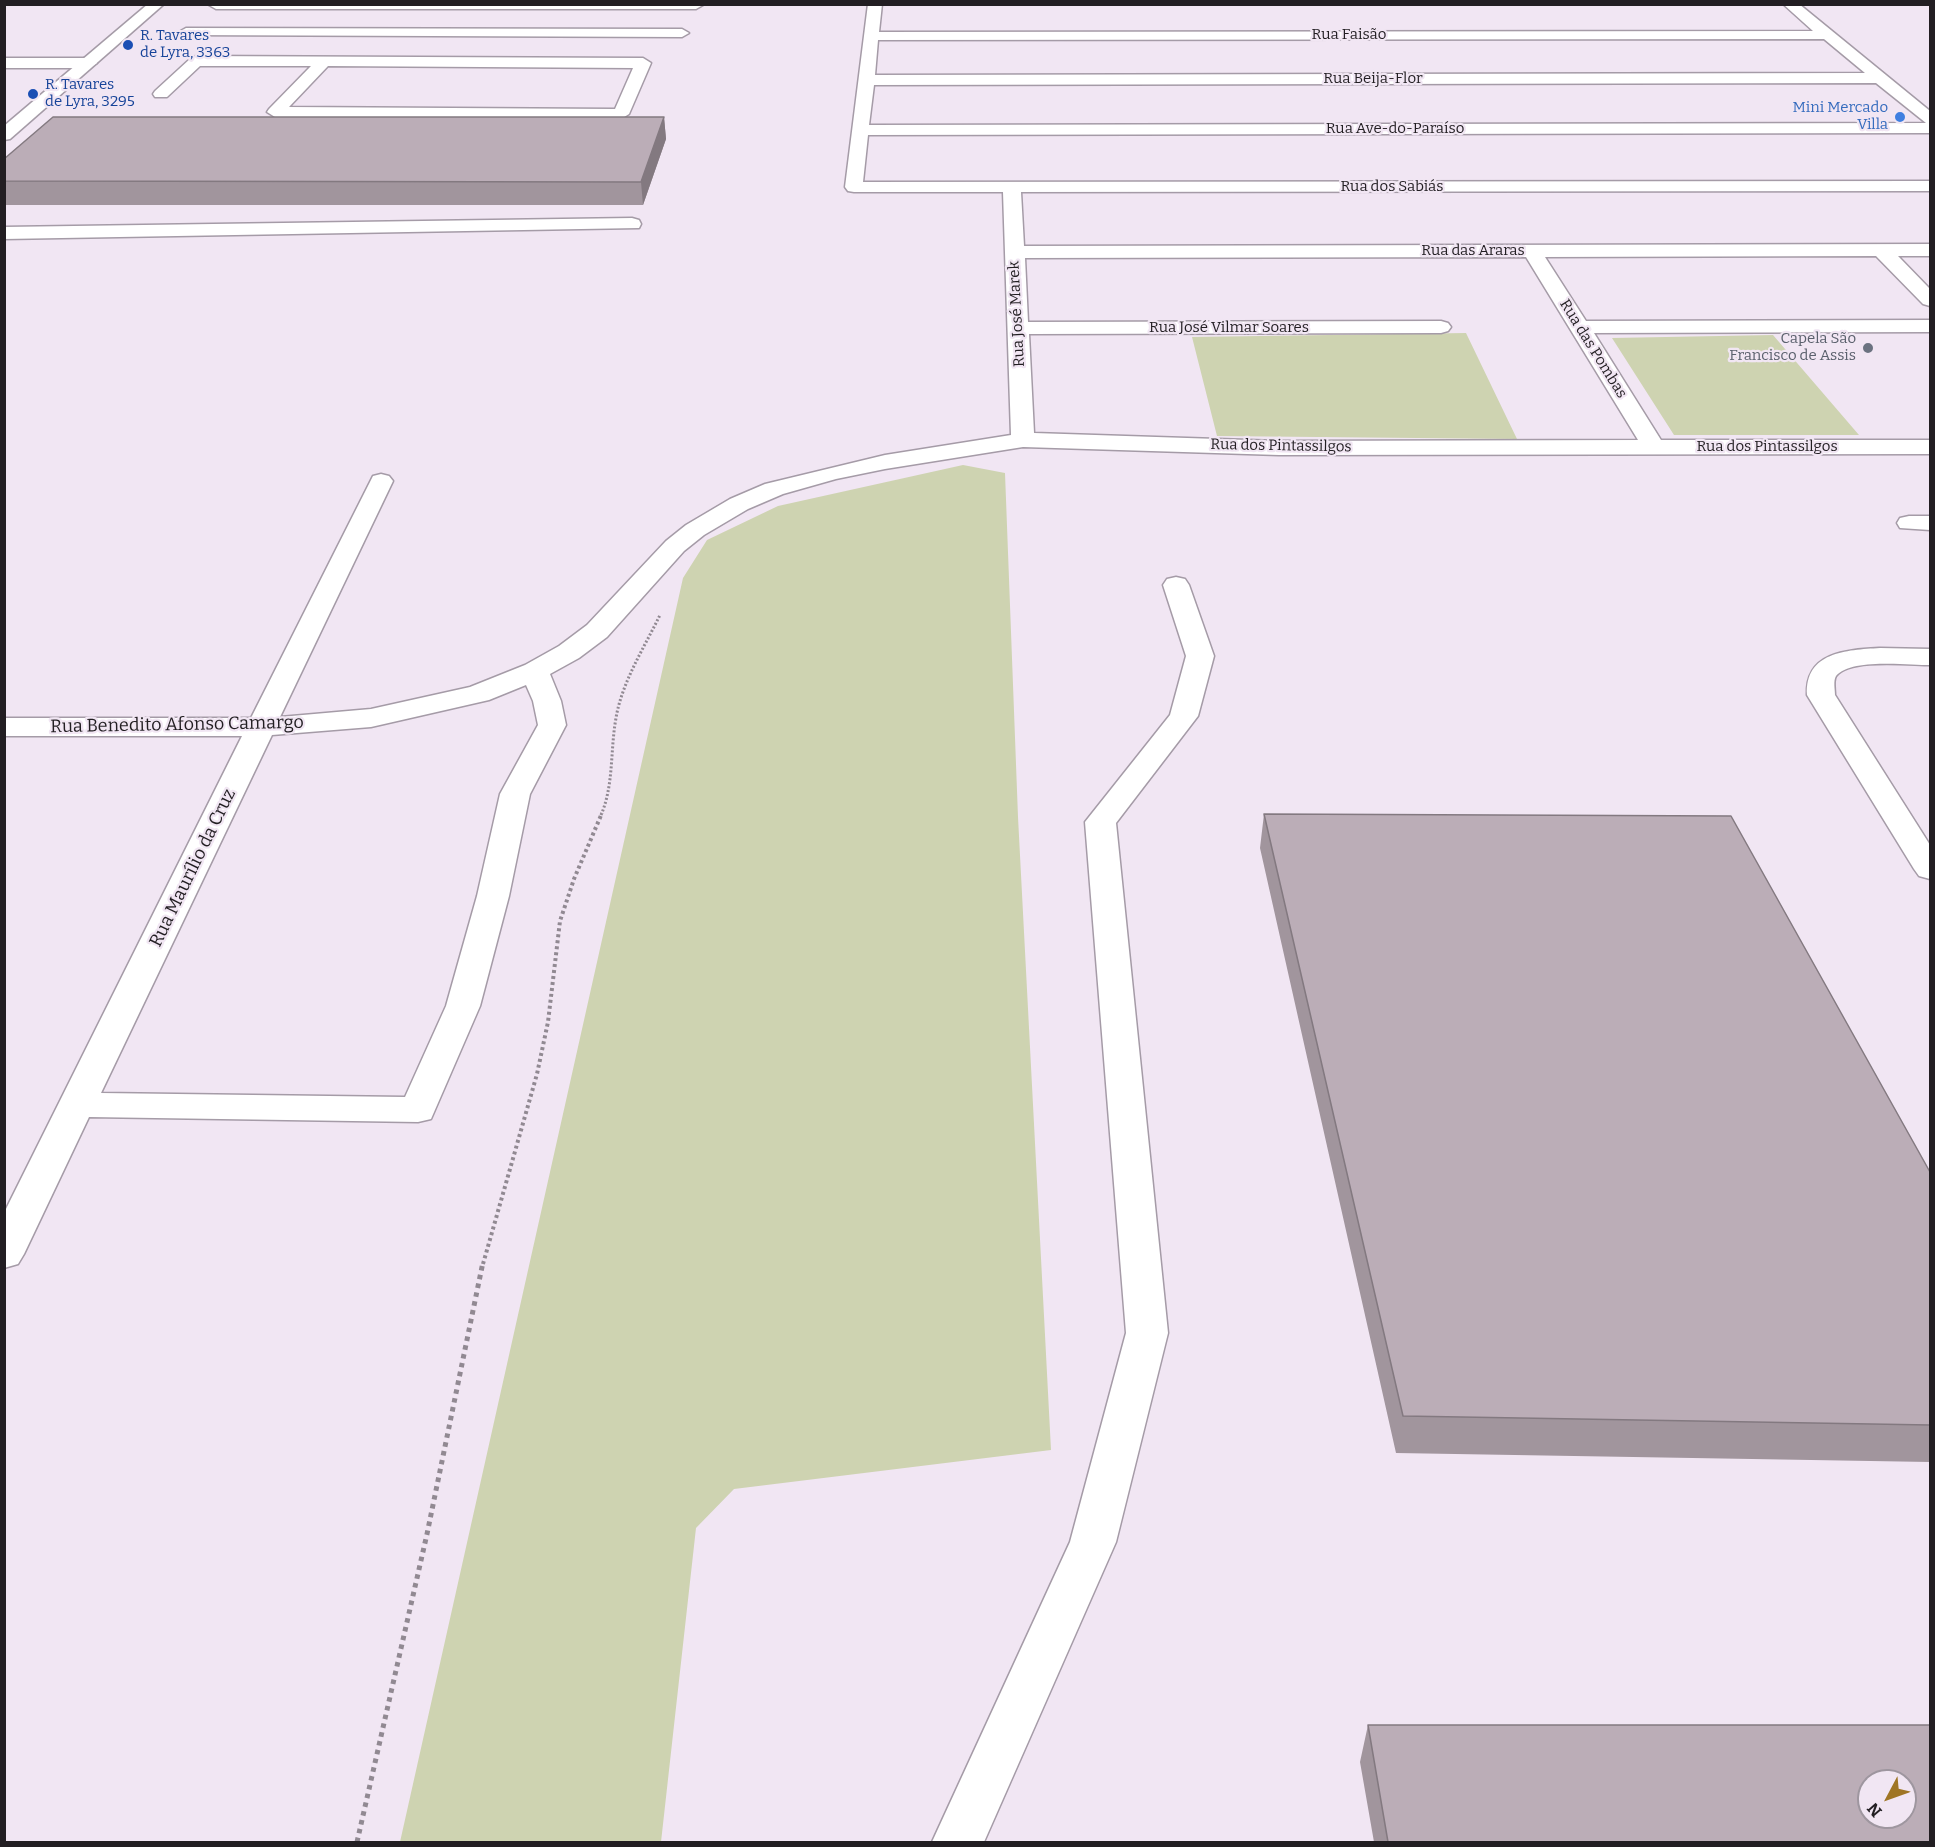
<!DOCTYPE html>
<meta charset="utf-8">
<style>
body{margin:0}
#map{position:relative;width:1935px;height:1847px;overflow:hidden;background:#f1e6f3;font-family:Bitter,serif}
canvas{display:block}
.frame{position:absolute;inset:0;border:6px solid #221e22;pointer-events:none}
.north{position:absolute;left:1857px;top:1769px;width:60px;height:60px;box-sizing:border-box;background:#f1e6f3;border:2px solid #9e969f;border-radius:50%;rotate:229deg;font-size:16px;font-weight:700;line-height:24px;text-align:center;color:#221e22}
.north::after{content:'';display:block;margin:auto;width:21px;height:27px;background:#9f7524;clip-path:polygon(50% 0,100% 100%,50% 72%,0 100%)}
</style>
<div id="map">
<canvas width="1935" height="1847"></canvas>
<div class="frame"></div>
<div class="north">N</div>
</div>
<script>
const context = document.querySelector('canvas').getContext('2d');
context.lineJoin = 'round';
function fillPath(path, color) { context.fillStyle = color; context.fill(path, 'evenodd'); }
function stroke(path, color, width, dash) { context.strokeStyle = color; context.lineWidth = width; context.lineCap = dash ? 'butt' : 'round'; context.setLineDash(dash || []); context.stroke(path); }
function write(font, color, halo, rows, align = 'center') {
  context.font = font + ' Bitter,serif'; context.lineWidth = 4.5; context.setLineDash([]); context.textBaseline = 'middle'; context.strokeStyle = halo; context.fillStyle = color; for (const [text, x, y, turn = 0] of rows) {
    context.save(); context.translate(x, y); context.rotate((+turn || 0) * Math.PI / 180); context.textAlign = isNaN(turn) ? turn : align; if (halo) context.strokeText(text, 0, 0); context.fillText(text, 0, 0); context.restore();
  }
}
const green = new Path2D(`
 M1466 333 1517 439 1217 436 1192 337Z
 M1773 335 1859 435H1674L1612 338Z
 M963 465 1005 473 1018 817 1051 1450 734 1489 696 1528 661 1842H400L683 578 707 540 778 506Z`);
const pathFar2 = new Path2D(`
 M601 815C614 785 610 751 616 718 622 682 644 648 660 615`);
const pathFar1 = new Path2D(`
 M483 1264 537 1074 548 1022 560 921 574 879 602 813`);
const path = new Path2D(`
 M357 1842 427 1534 483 1262`);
const minor = new Path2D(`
 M868 4H882L879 32 1813 31 1783 4H1799L1930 111V133L868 135 863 182 1930 181V191L1021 192 1024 246 1930 244V256H1898L1930 289V306L1923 304 1876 256 1545 257 1586 321 1930 320V332L1594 333 1661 440H1930V454L1279 455 1023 447 885 469 836 479 783 494 748 509 704 535 684 551 607 637 579 658 550 674 561 701 566 725 530 794 509 896 480 1006 431 1119 418 1122 89 1117 24 1254 18 1264 4 1268V1213L242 736H4V718H251L373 476 381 474 389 476 393 481 280 717 371 709 470 687 525 665 559 646 587 625 666 541 686 525 730 499 765 484 885 455 1011 435 1003 192H854L848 191 845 187ZM1824 39 1865 73 875 75 878 40ZM1876 83 1926 123 869 125 874 85ZM1526 257 1638 440 1279 441 1034 433 1029 334 1441 333 1448 331 1451 327 1448 323 1441 321 1028 322 1025 258ZM526 685 533 701 538 725 500 794 477 896 446 1006 405 1097 101 1093 272 735 371 727 489 700Z
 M209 5V4L703 5 696 9H216Z
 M186 28 682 29 689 33 682 37 181 35 179 32Z
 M196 56 643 58 651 63 629 114 621 119 275 117 267 112 269 109 311 66H200L167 97H155L153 94 155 91 191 58ZM328 66 633 68 615 109 289 107Z
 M4 58H89L97 63 89 68H4Z
 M632 218 639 220 641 224 639 228 4 239V227Z
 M1909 516H1930V530L1900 528 1897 523 1900 518Z
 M1176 577 1185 579 1189 585 1214 656 1198 716 1116 823 1168 1333 1116 1542 984 1842H932L1070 1542 1126 1333 1085 822 1170 715 1186 656 1163 585 1167 579Z
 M1880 648 1930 649V665C1909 665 1850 658 1836 676 1833 681 1835 689 1835 695L1930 845V879L1919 876 1914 869 1807 695C1805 652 1846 650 1880 648Z`);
const major = new Path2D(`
 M148 4H164L10 139 4 140V126Z`);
const wall = new Path2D(`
 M664 117 666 139 643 205H4V159Z
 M1264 814 1930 1172V1462L1396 1453 1260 848Z
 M1368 1725 1930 1842H1374L1360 1762Z`);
const shadedWall = new Path2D(`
 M664 117 666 139 643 205 641 182Z`);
const building = new Path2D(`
 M53 117H664L641 182 4 181V159Z
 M1264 814 1731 816 1930 1172V1425L1403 1416Z
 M1368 1725H1930V1842H1388ZM1869 1781H1905V1817H1869Z`);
const markers = [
 [128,45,6,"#1a4fb4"],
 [33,94,6,"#1a4fb4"],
 [1900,117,6,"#3f7fe0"],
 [1868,348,6,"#6b7280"]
];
const farStreetnames = [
 ["Rua Faisão",1349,35],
 ["Rua Beija-Flor",1373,79],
 ["Rua Ave-do-Paraíso",1395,129],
 ["Rua dos Sabiás",1392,187],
 ["Rua das Araras",1473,251],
 ["Rua José Marek",1017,314,-93],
 ["Rua José Vilmar Soares",1229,328],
 ["Rua das Pombas",1593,349,58],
 ["Rua dos Pintassilgos",1281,446,1],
 ["Rua dos Pintassilgos",1767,447]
];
const farTransitnames = [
 ["R. Tavares",140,36],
 ["de Lyra, 3363",140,53],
 ["R. Tavares",45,85],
 ["de Lyra, 3295",45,102]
];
const farShopnames = [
 ["Mini Mercado",1888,108],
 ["Villa",1888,125]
];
const farWorshipnames = [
 ["Capela São",1856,339],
 ["Francisco de Assis",1856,356]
];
const streetNames = [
 ["Rua Benedito Afonso Camargo",177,725,-1],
 ["Rua Maurílio da Cruz",193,868,-64]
];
fillPath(green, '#ced3b1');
stroke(minor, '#a59ba7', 3);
stroke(major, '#a59ba7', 3);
stroke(pathFar2, '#918992', 3, [2, 2]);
stroke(pathFar1, '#918992', 4, [3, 3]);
stroke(path, '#918992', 5, [4.5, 4.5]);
fillPath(minor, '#fff');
fillPath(major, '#fff');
fillPath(wall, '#a1959d');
fillPath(shadedWall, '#837980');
fillPath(building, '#bbadb7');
stroke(building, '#837980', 1.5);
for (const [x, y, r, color] of markers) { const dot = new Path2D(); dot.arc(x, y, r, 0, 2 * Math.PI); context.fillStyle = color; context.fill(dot); stroke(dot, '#f1e6f3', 2); }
write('15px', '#221e22', '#f1e6f3', farStreetnames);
write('15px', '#164399', '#f1e6f3', farTransitnames, 'left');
write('15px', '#366cbe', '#f1e6f3', farShopnames, 'right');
write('15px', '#5b616d', '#f1e6f3', farWorshipnames, 'right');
write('18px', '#221e22', '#f1e6f3', streetNames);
</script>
